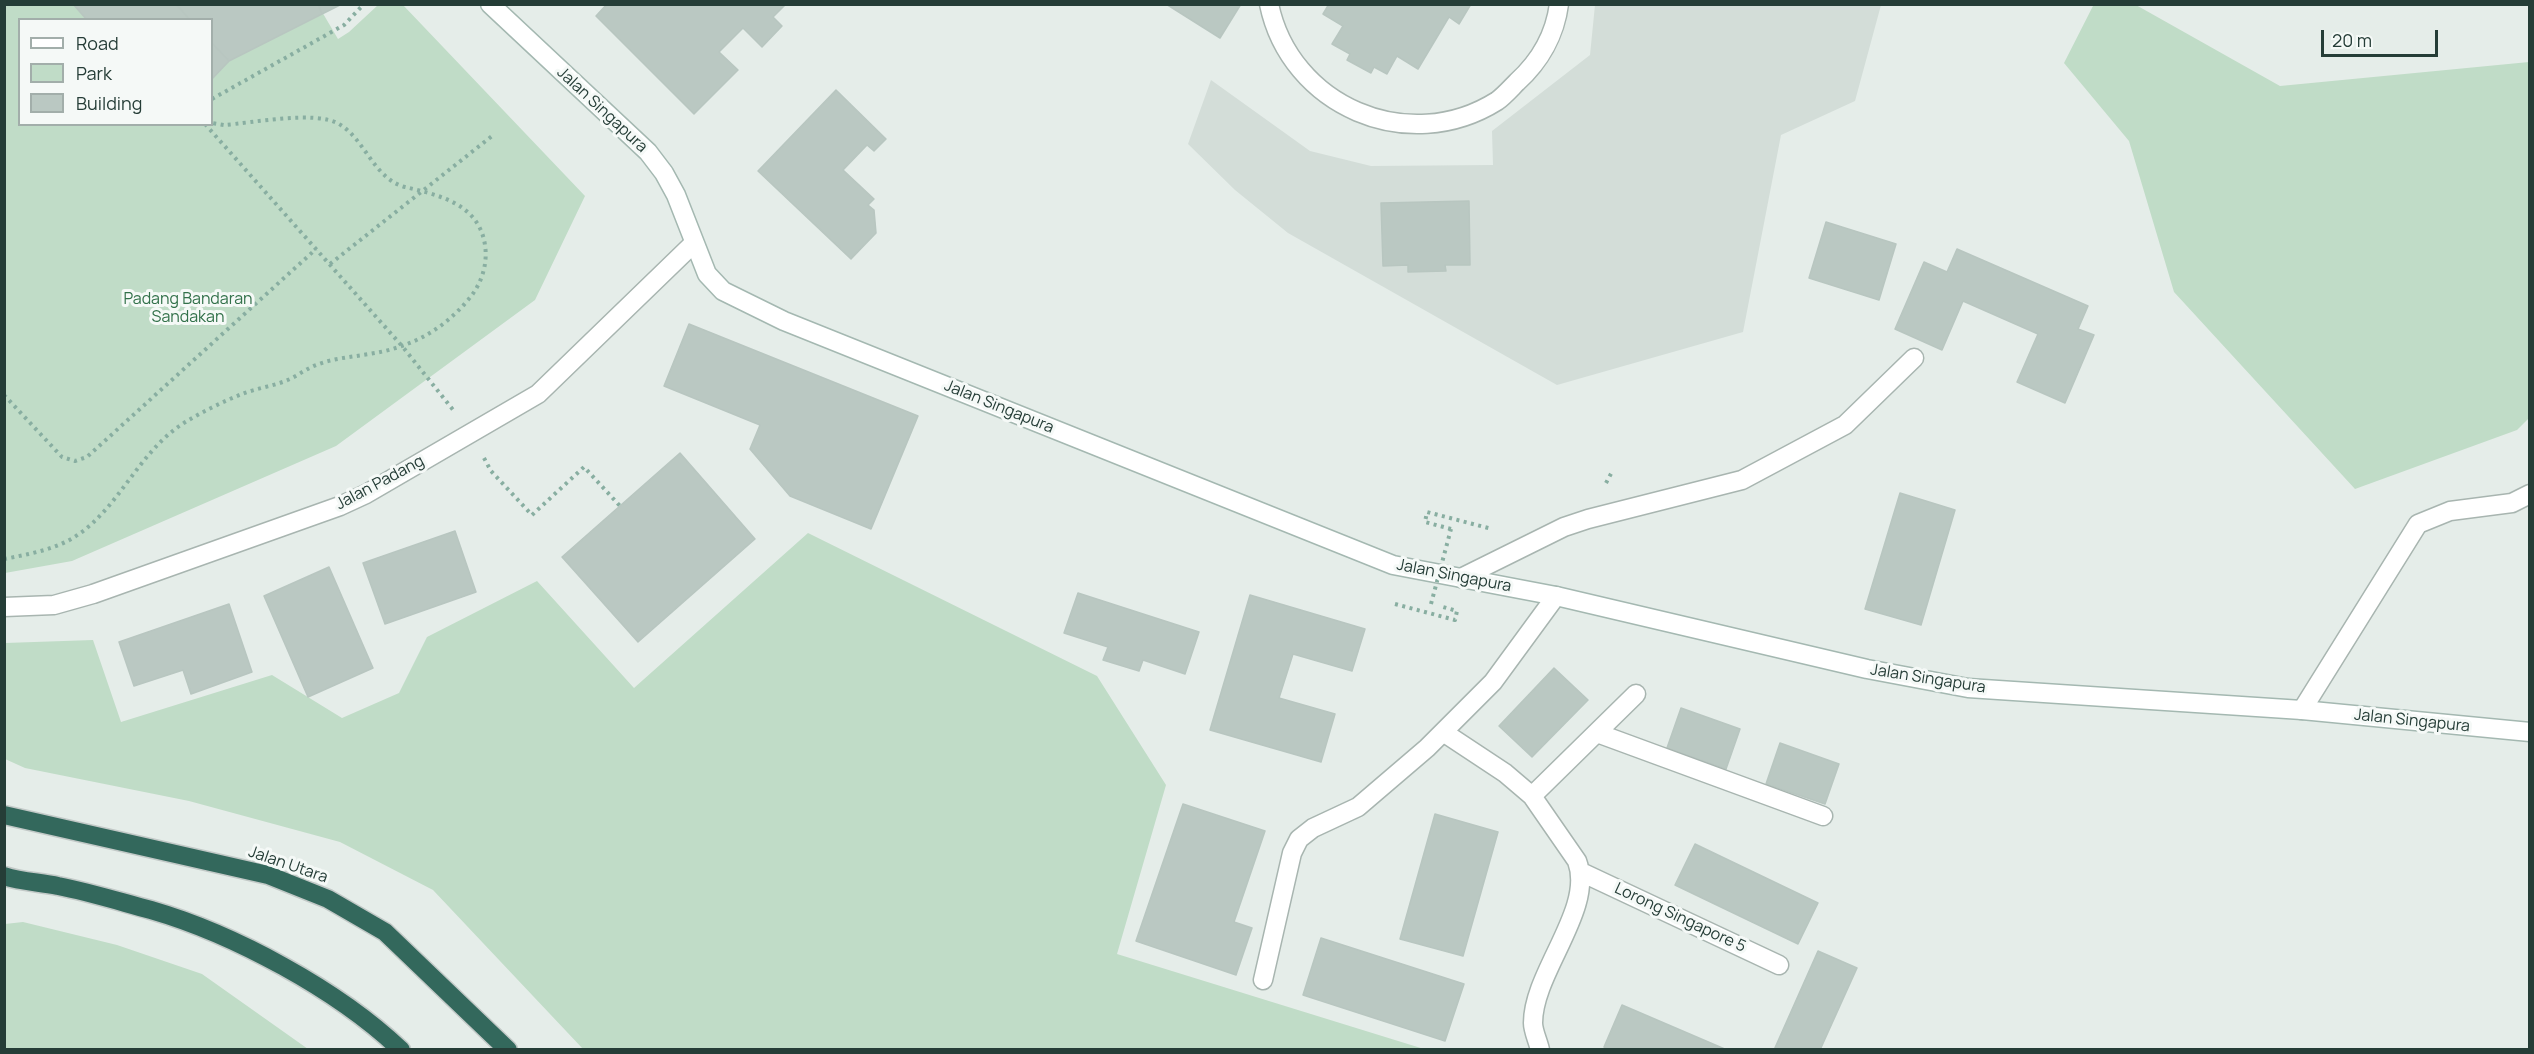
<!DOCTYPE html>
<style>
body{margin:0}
#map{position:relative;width:2534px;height:1054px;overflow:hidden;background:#e5ede9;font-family:Manrope,sans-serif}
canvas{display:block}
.frame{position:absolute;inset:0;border:6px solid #253d37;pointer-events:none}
.legend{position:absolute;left:18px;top:18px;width:195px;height:108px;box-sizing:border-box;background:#f5f9f7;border:2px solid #a2aeaa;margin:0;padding:8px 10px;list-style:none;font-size:18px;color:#253d37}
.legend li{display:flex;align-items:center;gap:12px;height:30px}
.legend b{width:30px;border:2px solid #a2aeaa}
.scale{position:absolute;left:2321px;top:30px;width:117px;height:27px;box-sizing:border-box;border:3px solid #253d37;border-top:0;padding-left:8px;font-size:18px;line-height:21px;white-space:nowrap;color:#253d37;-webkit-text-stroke:4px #f5f9f7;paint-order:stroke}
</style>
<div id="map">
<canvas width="2534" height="1054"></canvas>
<div class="frame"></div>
<ul class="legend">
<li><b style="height:8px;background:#fff"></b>Road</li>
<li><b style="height:16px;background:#c0dcc7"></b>Park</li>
<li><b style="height:16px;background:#bac8c2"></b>Building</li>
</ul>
<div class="scale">20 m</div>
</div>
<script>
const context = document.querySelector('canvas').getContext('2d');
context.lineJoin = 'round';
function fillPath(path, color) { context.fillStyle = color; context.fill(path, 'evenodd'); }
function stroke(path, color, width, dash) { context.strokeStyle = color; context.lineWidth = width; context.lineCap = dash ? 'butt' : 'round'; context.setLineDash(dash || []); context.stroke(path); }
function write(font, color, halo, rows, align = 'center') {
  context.font = font + ' Manrope,sans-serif'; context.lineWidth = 6; context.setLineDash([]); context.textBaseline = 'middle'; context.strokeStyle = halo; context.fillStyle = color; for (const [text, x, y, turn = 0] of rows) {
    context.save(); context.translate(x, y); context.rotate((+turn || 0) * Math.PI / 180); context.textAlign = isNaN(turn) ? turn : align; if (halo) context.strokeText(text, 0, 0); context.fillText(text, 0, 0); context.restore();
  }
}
const built = new Path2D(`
 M1595 5H1881L1855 101 1781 135 1743 332 1557 385 1288 233 1235 190 1188 144 1211 80 1310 151 1371 166 1493 165 1492 131 1590 55Z`);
const green = new Path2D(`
 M2094 4 2136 5 2280 86 2529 62V418L2517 430 2355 489 2174 292 2129 141 2064 63Z
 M4 5H318L338 39 349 32 378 5H403L585 196 535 300 336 446 72 561 5 573ZM20 20H212V124H20Z
 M808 533 1097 676 1166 785 1117 954 1424 1049H583L433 890 340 842 189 801 25 768 5 759V643L93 640 121 722 272 675 342 718 399 693 427 637 537 581 634 688Z
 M23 922 117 945 202 974 308 1049H5V924Z`);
const building = new Path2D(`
 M73 4H176L190 20H87Z
 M176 4H318L322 14 229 61 212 43V20H190Z
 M318 4H342L322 14Z
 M607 4H786L773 17 782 26 762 47 743 28 719 52 738 70 694 114 596 16Z
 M1166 4H1241L1220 38Z
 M1329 4H1471L1459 24 1449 17 1418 69 1397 56 1387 74 1374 67 1371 73 1347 60 1350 54 1332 44 1343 26 1323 14Z
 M212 43 229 61 212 79Z
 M836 90 886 139 874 151 867 145 843 170 874 199 868 205 874 210 876 233 851 259 758 171Z
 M1469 201 1470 265H1445L1446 271 1408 272V265L1383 266 1381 203Z
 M1826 222 1896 244 1879 300 1809 278Z
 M1957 249 2088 306 2078 329 2094 335 2065 403 2017 382 2038 334 1963 301 1942 350 1895 329 1924 262 1947 272Z
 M689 324 918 416 871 529 790 496 750 449 760 425 664 386Z
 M680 453 755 539 638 642 562 557Z
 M1900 493 1955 510 1921 625 1865 609Z
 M455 531 476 592 385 624 363 563Z
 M329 567 373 668 308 697 264 596Z
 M1078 593 1199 632 1185 674 1143 660 1139 671 1103 660 1108 647 1064 633Z
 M1250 595 1365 629 1352 671 1293 654 1279 698 1335 714 1321 762 1210 730Z
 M229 604 252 672 191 694 183 670 134 686 119 642Z
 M1554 668 1588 700 1532 757 1499 726Z
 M1681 708 1740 729 1726 769 1667 748Z
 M1780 743 1839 764 1825 804 1766 784Z
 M1183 804 1265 831 1234 922 1252 928 1236 975 1136 941Z
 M1435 814 1498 832 1463 956 1400 939Z
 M1695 844 1818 903 1798 944 1675 885Z
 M1321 938 1464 984 1445 1041 1303 995Z
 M1818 951 1857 968 1820 1050H1774Z
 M1622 1005 1727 1050H1609L1604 1047Z`);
const path = new Path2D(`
 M212 99 344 25 364 4
 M205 124 402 346 454 411
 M330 264 492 136
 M4 395 62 457 75 461 87 457 316 249
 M484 458 491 471 532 515 584 467 620 506
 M1606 483 1613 470
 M1451 529 1425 522 1427 512 1492 529
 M4 559C30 554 58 549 79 534 121 505 140 449 187 421 204 411 224 401 242 394 257 388 275 386 290 379 300 374 309 367 319 364 335 358 352 357 369 354 409 348 442 331 468 300 481 285 488 265 485 245 479 204 439 195 405 187 374 179 365 139 339 124 315 110 252 123 224 125L212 123
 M1395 604 1455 620 1457 611 1443 607`);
const lane = new Path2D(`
 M1269 4C1290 106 1408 157 1497 101 1504 96 1511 88 1517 82 1539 62 1555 35 1559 4
 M2302 710 2418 524 2450 511 2512 503 2530 494`);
const street = new Path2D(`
 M1461 578 1564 527 1588 519 1742 480 1845 425 1914 358
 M4 607 54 605 93 594 340 506 366 494 538 394 694 243
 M1443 732 1505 773 1532 796 1577 861C1595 909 1533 972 1533 1023 1533 1031 1538 1041 1540 1050
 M1597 733 1823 816
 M1532 796 1636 694
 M1581 872 1779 965
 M1263 980 1292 853 1299 839 1313 828 1358 807 1427 748 1493 682 1556 596`);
const secondary = new Path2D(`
 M490 4 648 152 664 173 676 195 707 274 723 291 784 321 1393 565 1556 596 1867 669 1968 688 2302 710 2530 732`);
const highway = new Path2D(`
 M4 815 268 875 328 899 385 932 508 1050
 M4 876C22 882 40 882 58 886 89 892 121 902 151 910 234 934 338 990 401 1050`);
const pathBridge = new Path2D(`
 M1431 604 1451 529`);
const streetNames = [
 ["Jalan Singapura",602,110,43],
 ["Jalan Singapura",999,407,22],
 ["Jalan Padang",380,483,-28],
 ["Jalan Singapura",1454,576,11],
 ["Jalan Singapura",1928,679,9],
 ["Jalan Singapura",2412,721,6],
 ["Jalan Utara",288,865,19],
 ["Lorong Singapore 5",1680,918,25]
];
const parkNames = [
 ["Padang Bandaran",188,300],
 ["Sandakan",188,318]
];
fillPath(built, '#d3ddd8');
fillPath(green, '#c0dcc7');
fillPath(building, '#bac8c2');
stroke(building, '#b8c6c0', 1.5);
stroke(lane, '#a8b5b0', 21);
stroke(street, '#a8b5b0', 21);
stroke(secondary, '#a4b8b1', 21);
stroke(highway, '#c2c9c7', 21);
stroke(path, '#88aea1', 4, [3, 4.5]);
stroke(lane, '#fff', 18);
stroke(street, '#fff', 18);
stroke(secondary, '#fff', 18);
stroke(highway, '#33685c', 18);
stroke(pathBridge, '#88aea1', 4, [3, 4.5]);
write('16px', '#253d37', '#f5f9f7', streetNames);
write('16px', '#32714a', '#f5f9f7', parkNames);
</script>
